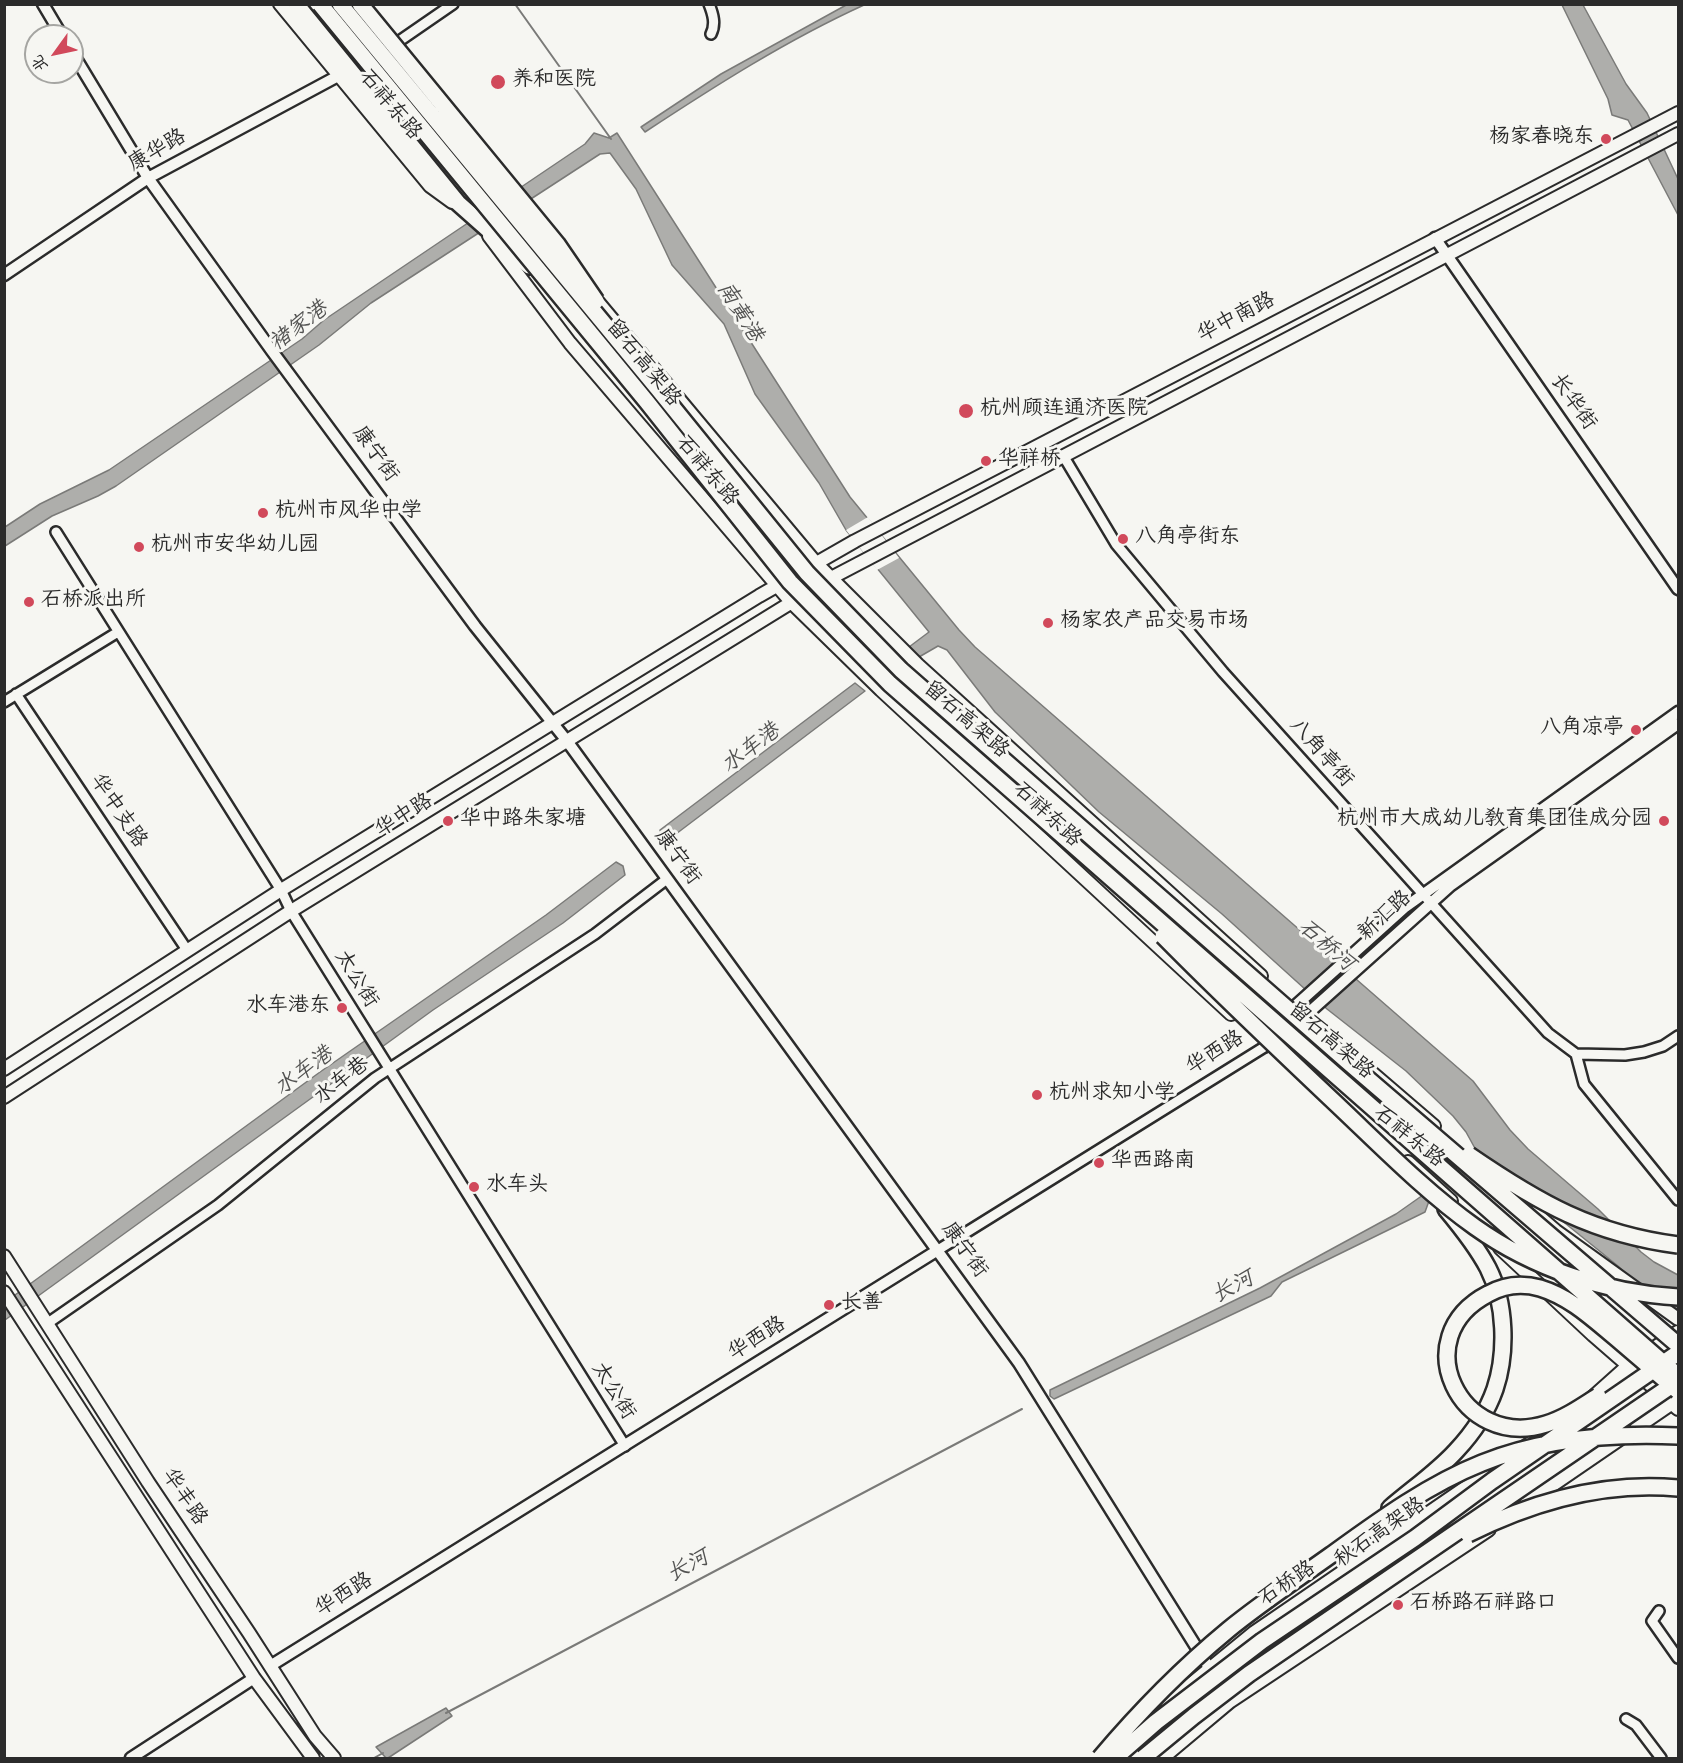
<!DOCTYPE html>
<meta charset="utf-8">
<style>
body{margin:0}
#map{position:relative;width:1683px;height:1763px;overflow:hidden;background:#f6f6f2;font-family:"Indie Flower","LXGW WenKai TC",sans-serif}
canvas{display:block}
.frame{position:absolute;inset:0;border:6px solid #2b2b2b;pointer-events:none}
.north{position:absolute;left:24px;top:24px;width:60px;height:60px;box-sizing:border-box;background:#f6f6f2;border:2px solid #a5a5a2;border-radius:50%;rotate:237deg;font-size:16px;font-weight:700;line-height:24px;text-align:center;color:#2b2b2b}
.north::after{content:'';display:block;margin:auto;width:21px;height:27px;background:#d1495b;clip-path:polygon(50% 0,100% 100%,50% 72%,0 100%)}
</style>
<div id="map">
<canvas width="1683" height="1763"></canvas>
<div class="frame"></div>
<div class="north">北</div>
</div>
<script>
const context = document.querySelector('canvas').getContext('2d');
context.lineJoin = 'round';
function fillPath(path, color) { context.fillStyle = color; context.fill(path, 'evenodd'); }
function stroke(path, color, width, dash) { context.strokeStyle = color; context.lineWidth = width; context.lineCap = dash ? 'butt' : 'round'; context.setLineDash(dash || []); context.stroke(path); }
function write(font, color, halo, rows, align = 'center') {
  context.font = font + ' "Indie Flower","LXGW WenKai TC",sans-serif'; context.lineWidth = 6; context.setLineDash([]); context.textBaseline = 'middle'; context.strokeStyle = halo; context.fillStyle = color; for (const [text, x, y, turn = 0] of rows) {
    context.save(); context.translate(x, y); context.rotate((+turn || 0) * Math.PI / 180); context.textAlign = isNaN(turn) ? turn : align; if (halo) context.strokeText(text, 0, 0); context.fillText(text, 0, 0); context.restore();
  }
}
const water = new Path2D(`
 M848 4 864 5C787 40 715 86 645 132L641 127 721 74Z
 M1562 5H1583L1626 84 1647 113 1678 179V215L1628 120 1612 115 1608 99Z
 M594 133 609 138 617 133 850 497 959 630 975 647 1473 1081 1510 1130 1528 1149 1598 1209 1641 1252 1654 1262 1678 1275V1309L1640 1287 1618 1266 1477 1152 1466 1132 1453 1116 1406 1071 1327 1009 1222 914 1099 812 995 712 947 650 938 646 919 657 909 647 929 632 846 530 819 483 755 394 724 324 672 265 636 189 610 153 600 154 371 303 319 345 116 486 98 496 52 516 5 546V527L40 504 109 470 302 339 324 320 585 144Z
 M855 683 865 691 668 840 661 837 660 830Z
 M616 862 623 866 625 875 563 923 433 1010 5 1320 4 1303 320 1072 546 915Z
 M1423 1195 1429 1201 1425 1212 1282 1282 1271 1296 1054 1399 1050 1396V1390L1260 1288 1396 1214Z
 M446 1708 452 1716 388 1758H386L376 1747Z`);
const pier = new Path2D(`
 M868 517 899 558 877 570 846 530Z`);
const stream = new Path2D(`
 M515 4 611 139
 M446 1713 1022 1409
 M374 1758 383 1753`);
const minor = new Path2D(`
 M709 4C713 14 716 24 711 34
 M395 44 453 4
 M1064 457 1116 544 1223 672 1548 1033 1576 1054 1625 1055 1644 1052 1663 1046 1678 1036
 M56 532 281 890 291 911 625 1446
 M16 694 187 950
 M4 702 118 632
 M1576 1054 1584 1084 1678 1200
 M938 1250 1266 1046
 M48 1323 218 1205 375 1078 595 934 667 879
 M1659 1611 1652 1621 1678 1658
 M1626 1719 1636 1725 1661 1758`);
const tertiary = new Path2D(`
 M43 4 62 36
 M72 52 148 178 272 351 475 626 567 741 1019 1363 1228 1698
 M1435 238 1678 589
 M4 275 148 178 338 76
 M1280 1035 1305 1016 1450 886 1678 724
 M1266 1046 1294 1007 1404 908 1678 712
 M270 1666 938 1250
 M131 1758 254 1678`);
const secondary = new Path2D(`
 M280 4 430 186 452 202
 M489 236 570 343 792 603 881 690 1231 1014
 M592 295 816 563 918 665 1261 976
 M1328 1035 1434 1126
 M4 1069 281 890 759 596 855 541 1678 113
 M4 1097 291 911 831 578 1678 134
 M1408 1162 1451 1201
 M1499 1182 1556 1231 1678 1319
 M1500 1248 1593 1335 1678 1409
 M4 1256 148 1482 249 1633 315 1736 334 1758
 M4 1292 254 1678 313 1758`);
const primary = new Path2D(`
 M1590 1401 1628 1367 1678 1333
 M1513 1511 1678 1398
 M1155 1715 1255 1633 1566 1420
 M1161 1758 1229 1701 1488 1529`);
const trunk = new Path2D(`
 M296 4 458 203 529 266
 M1390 1508C1412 1489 1437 1472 1456 1451 1472 1434 1487 1412 1495 1389 1507 1353 1506 1303 1488 1268 1477 1247 1461 1227 1446 1209`);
const trunkBridge = new Path2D(`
 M320 4 647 402 790 582 890 684 1678 1376
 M340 4 658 389 807 573 901 670 1347 1061 1678 1345
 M360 4 557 244 596 301
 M1163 936C1217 991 1273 1044 1329 1097 1376 1141 1423 1190 1475 1227 1534 1269 1607 1293 1678 1297
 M1469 1155C1539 1203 1593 1234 1678 1245
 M1598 1396C1581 1407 1565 1418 1546 1424 1460 1451 1405 1337 1488 1294 1504 1285 1522 1283 1540 1288 1570 1297 1593 1319 1616 1338 1637 1356 1658 1374 1678 1391
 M1468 1534C1534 1501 1604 1481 1678 1488
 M1100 1758C1138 1713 1182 1668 1228 1630 1261 1603 1296 1580 1331 1555 1378 1521 1427 1485 1482 1463 1544 1438 1612 1433 1678 1436
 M1115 1758 1156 1722 1262 1641 1415 1538 1492 1481 1678 1353
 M1143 1758 1194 1716 1249 1674 1678 1381`);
const markers = [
 [498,82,8,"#d1495b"],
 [1606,139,6,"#d1495b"],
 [966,411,8,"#d1495b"],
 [986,461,6,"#d1495b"],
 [263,513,6,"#d1495b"],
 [1123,539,6,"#d1495b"],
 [139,547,6,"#d1495b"],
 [29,602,6,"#d1495b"],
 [1048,623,6,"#d1495b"],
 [1636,730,6,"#d1495b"],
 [448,821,6,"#d1495b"],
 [1664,821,6,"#d1495b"],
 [342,1008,6,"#d1495b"],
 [1037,1095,6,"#d1495b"],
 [1099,1163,6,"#d1495b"],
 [474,1187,6,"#d1495b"],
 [829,1305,6,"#d1495b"],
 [1398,1605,6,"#d1495b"]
];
const poiNames = [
 ["养和医院",512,82],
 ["杨家春晓东",1594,139,"right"],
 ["杭州顾连通济医院",980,411],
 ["华祥桥",998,461],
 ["杭州市风华中学",275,513],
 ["八角亭街东",1135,539],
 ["杭州市安华幼儿园",151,547],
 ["石桥派出所",41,602],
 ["杨家农产品交易市场",1060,623],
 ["八角凉亭",1624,730,"right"],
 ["华中路朱家塘",460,821],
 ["杭州市大成幼儿教育集团佳成分园",1652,821,"right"],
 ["水车港东",330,1008,"right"],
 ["杭州求知小学",1049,1095],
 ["华西路南",1111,1163],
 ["水车头",486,1187],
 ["长善",841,1305],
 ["石桥路石祥路口",1410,1605]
];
const streetNames = [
 ["石祥东路",389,106,50],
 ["康华路",158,152,-30],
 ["华中南路",1237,319,-27],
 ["留石高架路",642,364,51],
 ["长华街",1572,403,55],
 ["康宁街",374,455,54],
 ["石祥东路",706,472,50],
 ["留石高架路",965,721,41],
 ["八角亭街",1320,754,48],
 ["华中支路",117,812,56],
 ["石祥东路",1046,816,43],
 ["华中路",405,817,-32],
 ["康宁街",676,858,54],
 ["新汇路",1386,917,-42],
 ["太公街",355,980,58],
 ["留石高架路",1330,1042,41],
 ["华西路",1216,1054,-32],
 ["水车巷",343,1082,-38],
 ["石祥东路",1408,1138,39],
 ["康宁街",963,1251,54],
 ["华西路",758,1340,-32],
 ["太公街",612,1392,58],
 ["华丰路",183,1498,56],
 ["秋石高架路",1381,1534,-35],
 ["石桥路",1288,1585,-34],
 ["华西路",345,1596,-32]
];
const waterNames = [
 ["南黄港",738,313,58],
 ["褚家港",300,328,-37],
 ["水车港",752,750,-37],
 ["石桥河",1325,947,41],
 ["水车港",305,1073,-36],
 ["长河",1234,1289,-28],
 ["长河",689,1568,-28]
];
fillPath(water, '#aeaeab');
stroke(water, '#7a7a78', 1.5);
fillPath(pier, '#f6f6f2');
stroke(stream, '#7a7a78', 2);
stroke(minor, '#2b2b2b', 14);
stroke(tertiary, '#2b2b2b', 15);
stroke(secondary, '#2b2b2b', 16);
stroke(primary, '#2b2b2b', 18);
stroke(trunk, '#2b2b2b', 20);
stroke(minor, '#f6f6f2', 9);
stroke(tertiary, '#f6f6f2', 10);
stroke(secondary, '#f6f6f2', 12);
stroke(primary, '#f6f6f2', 14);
stroke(trunk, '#f6f6f2', 15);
stroke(trunkBridge, '#2b2b2b', 20, []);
stroke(trunkBridge, '#f6f6f2', 15);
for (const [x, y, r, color] of markers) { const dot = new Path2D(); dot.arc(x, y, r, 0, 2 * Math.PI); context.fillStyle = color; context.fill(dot); stroke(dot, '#f6f6f2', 2); }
write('21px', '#2b2b2b', '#f6f6f2', poiNames, 'left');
write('21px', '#2b2b2b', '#f6f6f2', streetNames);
write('italic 22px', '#525251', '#f6f6f2', waterNames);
</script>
